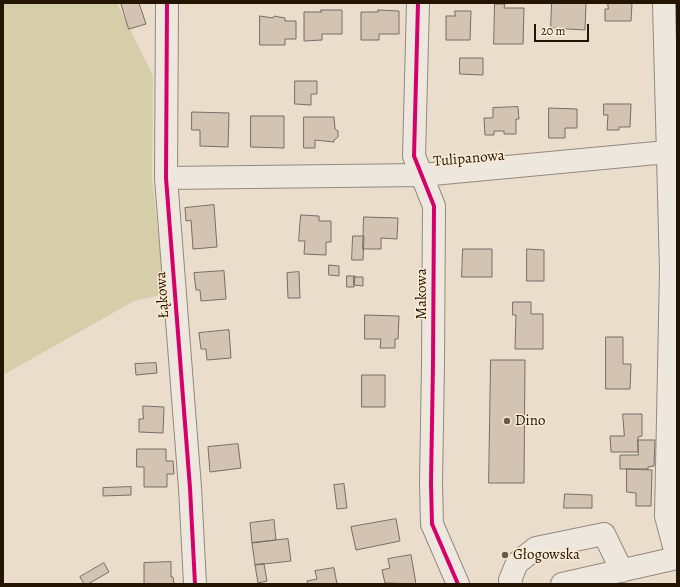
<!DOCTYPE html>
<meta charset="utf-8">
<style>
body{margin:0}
#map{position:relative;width:680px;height:587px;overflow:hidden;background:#eaddcb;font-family:Alegreya,serif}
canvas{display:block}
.frame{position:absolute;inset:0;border:4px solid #241401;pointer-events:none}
.scale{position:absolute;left:534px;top:24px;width:55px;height:18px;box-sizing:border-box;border:2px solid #241401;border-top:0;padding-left:5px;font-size:12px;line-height:14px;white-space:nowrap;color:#241401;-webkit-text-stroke:3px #faebd5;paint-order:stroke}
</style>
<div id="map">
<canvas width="680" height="587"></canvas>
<div class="frame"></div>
<div class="scale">20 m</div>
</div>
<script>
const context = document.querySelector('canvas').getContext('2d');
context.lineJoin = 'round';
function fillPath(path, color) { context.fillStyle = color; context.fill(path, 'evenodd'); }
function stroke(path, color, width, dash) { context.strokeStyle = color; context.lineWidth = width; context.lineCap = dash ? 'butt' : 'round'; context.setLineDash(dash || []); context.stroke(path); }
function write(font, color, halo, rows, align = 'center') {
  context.font = font + ' Alegreya,serif'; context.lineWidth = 3; context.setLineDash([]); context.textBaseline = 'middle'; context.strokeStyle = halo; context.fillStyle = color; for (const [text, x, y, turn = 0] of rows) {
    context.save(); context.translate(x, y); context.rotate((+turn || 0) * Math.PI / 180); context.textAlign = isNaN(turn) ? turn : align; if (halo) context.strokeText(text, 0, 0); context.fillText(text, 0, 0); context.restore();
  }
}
const green = new Path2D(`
 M3 3H117L153 76 152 178 165 294 134 301 3 375Z`);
const building = new Path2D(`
 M121 3H139L146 24 129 29Z
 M552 3H586L585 30 551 28Z
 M608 3H632L631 21H605V9H608Z
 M495 4H505L504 8H524L523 44H494Z
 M321 10H342V34H322V40L304 41V12H321Z
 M378 10 399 11V34H379V40H361V12H378Z
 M455 11H471L470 40H446V16H455Z
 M260 16 273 18 274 16 285 18V21H296V39H285V45H260Z
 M460 58H483V75L460 74Z
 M295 81H317V94H311V105L295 104Z
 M604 104H631L630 127H619V130H607L608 115H604Z
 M518 107 519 119H516V134H504V131H494V135H485L484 118H493V108Z
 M549 108 577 109V128H565V138H549Z
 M192 112 229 113 228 147 200 146V130H192Z
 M251 116H284V148L251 147Z
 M304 117H334L335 129 338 131V137L334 140V142L315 140V148H304Z
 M214 205 217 247 193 249 191 220 186 221 185 208Z
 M301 215 319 216V221H331V242H326V255L304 254 305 241H299Z
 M364 217 398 218 397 239 381 238V249H363Z
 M353 236H364L363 260H352Z
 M463 249H492V277H462Z
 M527 249 544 250V281H527Z
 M329 265 339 266V276L329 275Z
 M224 271 226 299 201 301 200 290H196L194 273Z
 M299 272 300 298H288L287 273Z
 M347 276H355L354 287H347Z
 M354 277H363V286L354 285Z
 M513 302H531V314H543V349H515L516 315H513Z
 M365 315 399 316 398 339H395V348H380L381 339H365Z
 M229 330 231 358 207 360 206 349H201L199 333Z
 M606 337H623V364H631L630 389H606Z
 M491 360H525L524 483H489Z
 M156 363 157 373 136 375 135 364Z
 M362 375H385V407H362Z
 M143 406 164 407 163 433 139 432V419H143Z
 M623 414H642V436L638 437V452H611L610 436H624Z
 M638 440H655L654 466 648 467V469H620V455H638Z
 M238 444 241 468 210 472 208 447Z
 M137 449H166V461H173L174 474H167V487H144V467H137Z
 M627 469 652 470 651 506H636V493L627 492Z
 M344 484 347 508 337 509 334 485Z
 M131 487V495L103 496V488Z
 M565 494 592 495V508H564Z
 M396 519 400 541 356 550 351 527Z
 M274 520 276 540 252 543 250 523Z
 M288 539 291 561 255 565 252 543Z
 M411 555 416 584 385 583 382 570 390 568 388 559Z
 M171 562V577H173L174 584H144V563Z
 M104 563 109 572 88 584H84L80 577Z
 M264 564 267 581 258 583 255 565Z
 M334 568 337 584H308L307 581 317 579 315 571Z`);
const minor = new Path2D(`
 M167 3 166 178 190 488 195 584
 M418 3 414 156 434 206 433 364 431 483 432 524 458 584
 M664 3 671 271 666 516 677 558
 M166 178 422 175 667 152 677 155
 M511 584 510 580 517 563 536 548 604 534 622 571
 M562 584 677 558`);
const cycleway = new Path2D(`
 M167 3 166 178 190 488 195 584
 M418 3 414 156 434 206 433 364 431 483 432 524 458 584`);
const markers = [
 [507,421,4,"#695a48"],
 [505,555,4,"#695a48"]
];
const streetNames = [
 ["Tulipanowa",469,159,-5],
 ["Makowa",422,294,-90],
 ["Łąkowa",163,295,-94]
];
const poiNames = [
 ["Dino",515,421],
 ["Głogowska",513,555]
];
fillPath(green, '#d5cea9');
fillPath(building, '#d2c3b3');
stroke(building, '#776e62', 1);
stroke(minor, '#93897d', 24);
stroke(minor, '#ede7de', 22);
stroke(cycleway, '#d6006c', 4);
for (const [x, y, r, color] of markers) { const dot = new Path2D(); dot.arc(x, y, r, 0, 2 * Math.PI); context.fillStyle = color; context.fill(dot); stroke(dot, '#faebd5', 1.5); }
write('15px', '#241401', '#faebd5', streetNames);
write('15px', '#241401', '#faebd5', poiNames, 'left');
</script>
